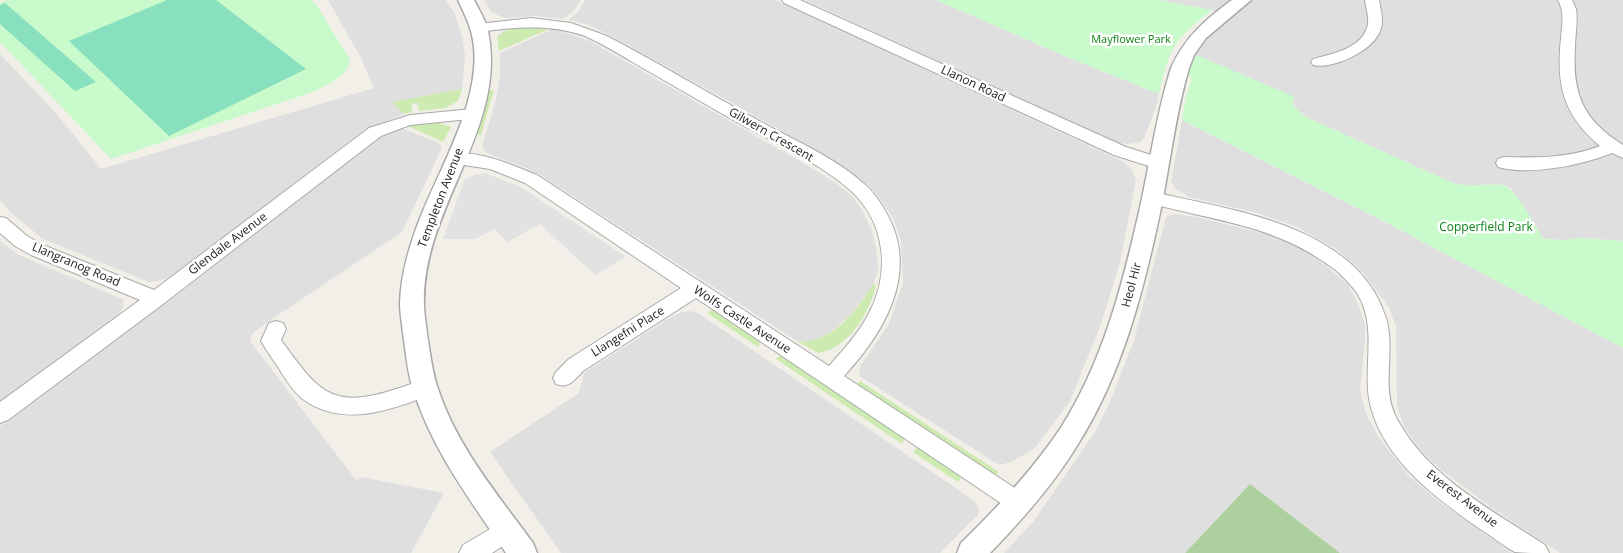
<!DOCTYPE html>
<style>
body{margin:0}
canvas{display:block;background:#f2efe9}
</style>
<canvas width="1623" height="553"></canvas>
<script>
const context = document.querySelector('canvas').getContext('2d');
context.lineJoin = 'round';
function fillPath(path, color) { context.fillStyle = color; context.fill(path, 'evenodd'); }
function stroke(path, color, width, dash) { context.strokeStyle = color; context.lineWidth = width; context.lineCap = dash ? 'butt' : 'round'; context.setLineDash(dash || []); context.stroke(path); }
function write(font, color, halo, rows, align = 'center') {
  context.font = font + ' "Open Sans",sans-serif'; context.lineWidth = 5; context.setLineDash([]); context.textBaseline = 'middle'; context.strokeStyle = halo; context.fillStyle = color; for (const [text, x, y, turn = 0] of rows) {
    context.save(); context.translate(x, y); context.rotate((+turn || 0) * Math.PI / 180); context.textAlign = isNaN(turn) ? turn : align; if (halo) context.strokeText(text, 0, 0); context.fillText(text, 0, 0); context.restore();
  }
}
const residential = new Path2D(`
 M328 0H446L455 14 462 37 465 55 462 89 393 102 404 114 364 130 177 273 168 278 158 281 149 282 43 239 10 212 0 200V54L56 113 101 169 374 88 361 58Z
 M484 0H581L574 11 563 19 536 16 504 18 491 12Z
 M585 0H775L1124 162 1133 171 1136 180 1120 262 1101 324 1070 401 1034 449 1011 462 999 465 861 377 859 373 861 365 889 324 903 282 901 241 894 220 879 197 869 186 823 154 614 37 586 24 568 20 578 12Z
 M805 0H936L1067 57 1159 94 1156 107 1144 138 1140 142 1127 144 1117 143Z
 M1158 0H1623V241L1581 238 1567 240 1543 239 1511 188 1501 184 1461 186 1453 183 1308 118 1297 110 1292 102 1295 98 1194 54 1207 36 1230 17 1212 10Z
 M553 29 590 41 817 171 837 184 852 196 862 210 872 231 877 252 878 271 873 285 853 312 830 333 815 341H797L537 173 524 167 491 155 485 151 482 146 495 103 500 75V53Z
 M1182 120 1393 226 1623 348V553H1560L1492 508 1440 469 1419 448 1404 427 1397 406 1396 327 1389 307 1363 273 1338 250 1295 226 1257 213 1189 197 1176 189 1171 182Z
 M401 128 439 143 442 148 402 232 263 325 252 334 250 341 356 480 361 477 444 493 411 553H0V426L178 294 376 140Z
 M1174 214 1196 217 1270 235 1302 249 1323 263 1348 285 1358 304 1365 324V341L1360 389 1365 411 1379 438 1409 476 1438 501 1512 553H1340L1250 484 1185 553H1004L1033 522 1095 432 1110 402 1134 340 1166 217Z
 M0 241 19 255 124 300 122 310 116 317 0 401Z
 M690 311 698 313 963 493 975 502 979 508 978 515 940 553H561L490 452 579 393 584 373 671 317 680 313Z`);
const grass = new Path2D(`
 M536 28 549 29 499 51 497 37C507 26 522 28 536 28Z
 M462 89 458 101 445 108 419 111 417 103 412 104V112L404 114 392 102Z
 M494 90 481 135H475L488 91Z
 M437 122 451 127 443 142 408 126Z
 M873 284 876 285C870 313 848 349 818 353L797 341C830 346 858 309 873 284Z
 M712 310H716L761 341 758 347 707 313Z
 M779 356H782L905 437 902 444 776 359Z
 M860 381 999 472 996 475 992 474 856 386Z
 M917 448H921L963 476 958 482 913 452Z`);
const forest = new Path2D(`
 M1250 484 1340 553H1185Z`);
const park = new Path2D(`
 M7 0H310L316 4 350 60C347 78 325 86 310 93L111 159 0 42V3Z
 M936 0H1158L1212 10C1173 41 1170 47 1159 94L1067 57Z
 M1194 54 1295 97 1292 102 1297 110 1308 118 1453 183C1469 188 1486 183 1502 185 1516 187 1536 226 1543 239L1567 240 1580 238 1623 241V348L1393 226 1182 120 1186 97 1192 77 1185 76Z`);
const pitch = new Path2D(`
 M167 0H216L306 69 169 136 69 41Z
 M5 3 96 82 75 91 0 24V5Z`);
const parking = new Path2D(`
 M485 173 521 187 626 257 595 275 540 224 507 242 495 229 475 239H443L464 181 474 175Z`);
const minor = new Path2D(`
 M782 0H800L1126 147 1164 159 1166 163 1164 167 1158 169 1114 155 784 3Z
 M1365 0H1379C1381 11 1384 21 1380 31 1373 51 1332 70 1313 65L1311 62 1313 59C1332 54 1364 48 1368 24 1369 16 1366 8 1365 0Z
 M1558 0H1572L1576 9C1578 22 1575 34 1575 48 1572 94 1583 120 1623 145V158L1612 153C1582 165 1530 176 1498 167L1496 163 1498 159 1504 157C1537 158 1569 158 1600 146 1563 115 1556 85 1561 38 1562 25 1565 13 1558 0Z
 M531 18 571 23 607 36C657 62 706 92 756 119 791 139 833 156 863 183 874 192 882 204 888 216 919 274 884 333 844 376L1027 496 1030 503 1027 510 1019 513 1011 510 696 298 583 371C574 380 569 389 556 384L553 378 556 372 569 359 681 288 525 183 490 169 451 163 449 159 451 155C475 148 515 166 537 175L829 366C843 350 858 334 868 315 891 274 886 222 850 190 817 161 772 142 733 120 705 104 676 87 648 71 627 59 607 46 585 36 550 24 515 27 479 32L474 31 472 28 474 25 479 24Z
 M473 109 479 110 481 114 479 118 410 125 381 136 163 304 8 420 0 423V402L140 300 31 255 15 246 0 233V217L6 218 27 236 43 245 154 290 369 128 410 115Z
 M1152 192C1233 210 1358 226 1386 318 1396 351 1380 388 1397 419 1429 478 1492 510 1545 545L1549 553C1539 553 1523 553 1515 552 1503 546 1492 536 1480 529 1437 499 1386 462 1371 408 1361 370 1379 328 1357 293 1352 286 1345 279 1339 273 1334 268 1327 264 1321 260 1269 224 1205 219 1146 202L1143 198 1146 194Z
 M276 321 283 323 286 329 281 340C319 392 331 411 399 388 411 385 421 378 432 382L435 388 432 394C391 410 344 428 304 400 293 392 285 378 278 367 272 358 266 350 261 341L269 323Z
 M507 519 515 522 519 530 515 538 492 553H459L463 545Z`);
const tertiary = new Path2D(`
 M458 0H474C479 10 486 21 488 31 508 128 422 207 424 304 424 314 426 324 427 334 430 352 432 372 438 389 457 447 498 495 533 543L537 553H506C471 501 432 450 413 389 407 371 406 352 403 333 402 323 400 313 400 303 401 271 411 240 423 211 444 160 489 85 470 28 467 18 462 9 458 0Z
 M1232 0H1251L1206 38 1194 55 1189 68C1175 115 1170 165 1160 213 1143 293 1122 374 1078 444 1054 484 1023 519 990 553H957L961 543C997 508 1032 471 1060 429 1102 364 1122 287 1139 212 1150 164 1156 115 1171 68 1185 37 1206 19 1232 0Z`);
const farParknames = [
 ["Mayflower Park",1131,40]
];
const streetNames = [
 ["Llanon Road",973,84,25],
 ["Gilwern Crescent",771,135,30],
 ["Templeton Avenue",441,198,-69],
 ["Glendale Avenue",228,244,-37],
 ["Llangranog Road",76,265,23],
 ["Heol Hir",1132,285,-75],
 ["Wolfs Castle Avenue",742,320,33],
 ["Llangefni Place",628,332,-32],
 ["Everest Avenue",1462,499,37]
];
const parkNames = [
 ["Copperfield Park",1486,228]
];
fillPath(residential, '#e0dfdf');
fillPath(grass, '#cdebb0');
fillPath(forest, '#add19e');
fillPath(park, '#c8facc');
fillPath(pitch, '#88e0be');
fillPath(parking, '#e2e2e2');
stroke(minor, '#a9a9a9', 2);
stroke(tertiary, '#a9a9a9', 3);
fillPath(minor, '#fff');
fillPath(tertiary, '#fff');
write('11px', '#0c8416', '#fff', farParknames);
write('12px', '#222', '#fff', streetNames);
write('12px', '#0c8416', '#fff', parkNames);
</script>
